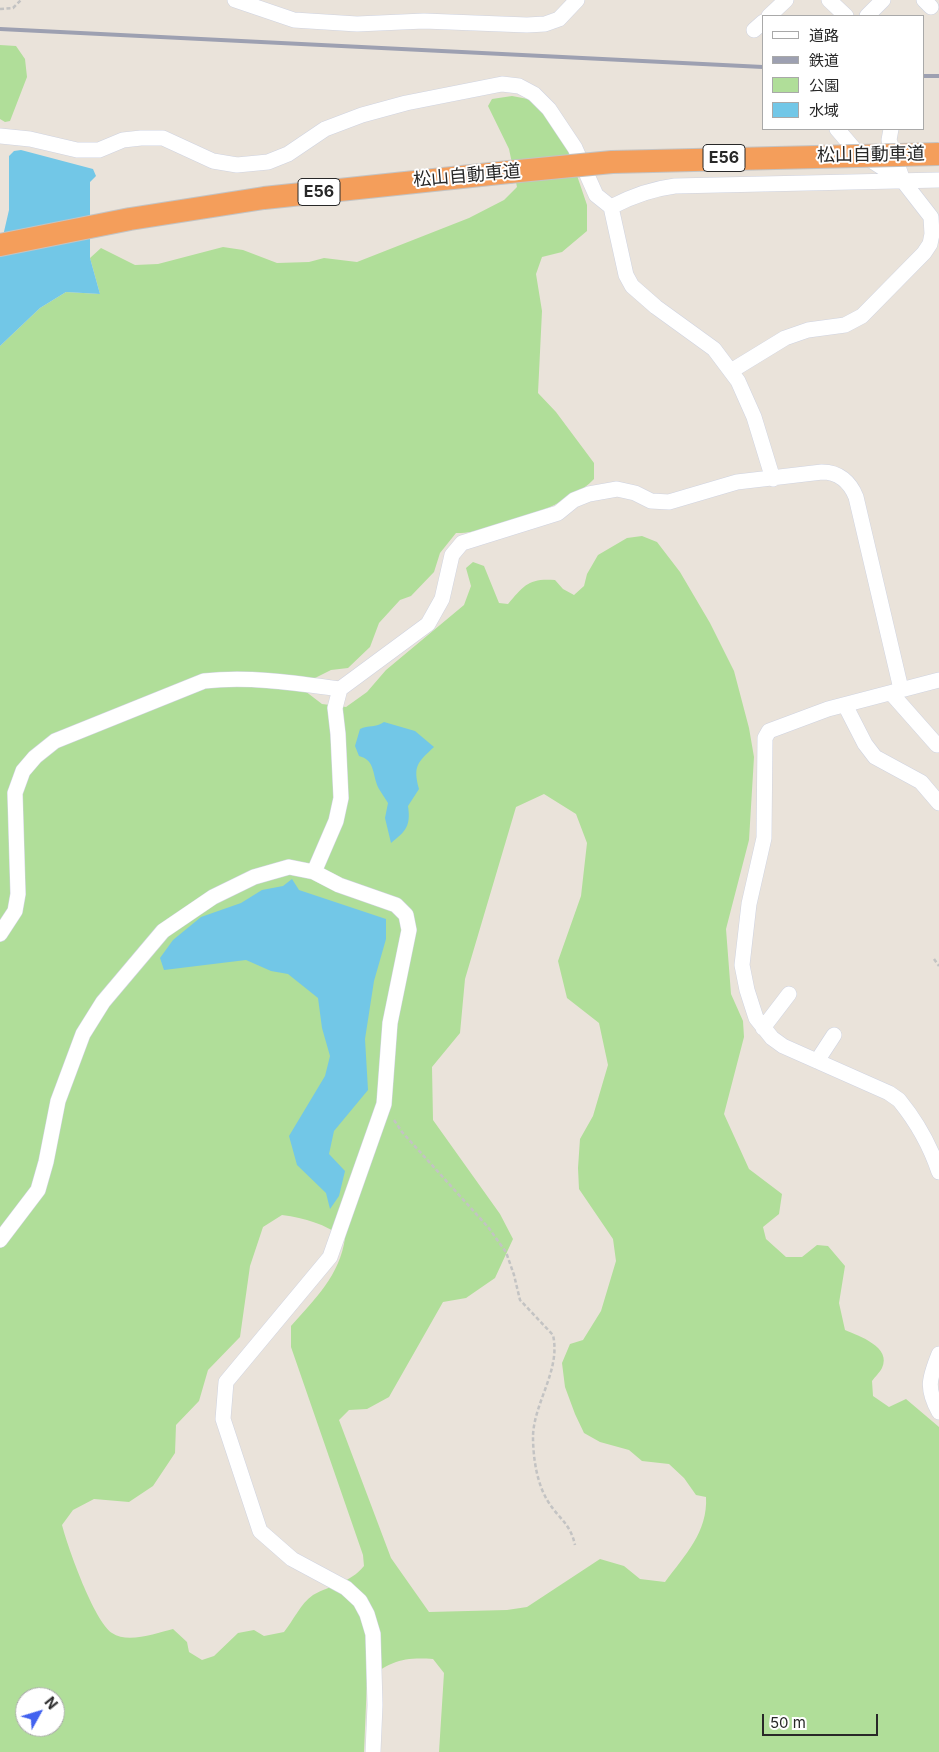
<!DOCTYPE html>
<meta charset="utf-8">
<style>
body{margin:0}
#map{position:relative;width:939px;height:1752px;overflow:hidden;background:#eae3da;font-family:Inter,"Noto Sans JP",sans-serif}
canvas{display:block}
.legend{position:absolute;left:762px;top:15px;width:162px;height:115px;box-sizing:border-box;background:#fff;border:1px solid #a9a9a9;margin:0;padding:6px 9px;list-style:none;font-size:15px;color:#282828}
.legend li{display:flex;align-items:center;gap:10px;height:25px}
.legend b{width:25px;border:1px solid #a9a9a9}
.north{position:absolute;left:15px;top:1687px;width:50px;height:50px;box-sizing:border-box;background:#fff;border:1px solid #a9a9a9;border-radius:50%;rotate:51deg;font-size:14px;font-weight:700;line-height:20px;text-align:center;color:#282828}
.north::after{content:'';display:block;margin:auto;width:18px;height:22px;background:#4262ef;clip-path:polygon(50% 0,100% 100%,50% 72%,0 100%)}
.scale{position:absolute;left:762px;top:1714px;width:116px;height:22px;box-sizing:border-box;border:2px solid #282828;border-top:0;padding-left:6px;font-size:15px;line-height:18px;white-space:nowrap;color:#282828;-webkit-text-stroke:4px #fff;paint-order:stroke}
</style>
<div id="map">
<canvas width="939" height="1752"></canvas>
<ul class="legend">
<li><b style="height:6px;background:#fff"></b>道路</li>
<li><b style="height:6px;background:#9da0b1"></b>鉄道</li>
<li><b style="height:14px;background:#b0de99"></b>公園</li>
<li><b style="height:14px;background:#72c7e7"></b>水域</li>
</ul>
<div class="north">N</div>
<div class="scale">50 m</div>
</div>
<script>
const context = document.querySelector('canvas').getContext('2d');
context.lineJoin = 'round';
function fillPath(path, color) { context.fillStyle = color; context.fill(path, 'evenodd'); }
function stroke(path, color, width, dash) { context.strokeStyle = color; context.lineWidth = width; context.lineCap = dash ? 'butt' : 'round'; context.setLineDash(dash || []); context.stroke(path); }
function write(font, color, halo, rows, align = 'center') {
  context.font = font + ' Inter,"Noto Sans JP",sans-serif'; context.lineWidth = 4; context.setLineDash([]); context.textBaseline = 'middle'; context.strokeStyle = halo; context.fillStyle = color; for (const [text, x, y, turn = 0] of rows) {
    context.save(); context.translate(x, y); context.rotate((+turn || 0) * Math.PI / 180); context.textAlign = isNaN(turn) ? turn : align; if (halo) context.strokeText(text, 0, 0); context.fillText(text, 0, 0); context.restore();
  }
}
const green = new Path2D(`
 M0 45 16 46 25 59 27 77 10 121 5 122 0 119Z
 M512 96 528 99 544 112 567 146 587 205V231L562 252 542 257 536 274 542 311 538 393 556 412 594 463V479C571 504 490 534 456 533L440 553 434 572 411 596 400 600 379 623 370 647 348 668 331 670 307 682 305 691 322 704 346 707 367 692 386 670 464 605 471 586 466 568 473 562 484 566 499 603 508 604C524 585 529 578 555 580L563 589 574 595 584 586 587 574 598 555 627 538 642 536 657 542 680 572 710 623 734 671 749 728 754 757 749 840 726 929 731 994 743 1021 744 1037 724 1114 749 1169 782 1194 779 1214 763 1227 766 1239 786 1257H802L817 1245 828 1246 845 1266 839 1303 845 1330C859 1336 892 1347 882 1368 880 1372 875 1377 872 1381L873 1396 889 1407 906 1399 939 1427V1752H439L444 1673 433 1659C403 1657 390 1661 367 1680L364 1752H0V346L40 308 66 292 100 294 90 258 101 248 135 265 158 264 223 247 243 250 277 263 309 262 324 258 357 262 469 218 504 200 517 187 509 149 488 106 492 99ZM544 794 576 814 587 843 581 896 558 961 567 998 599 1023 608 1065 593 1116 580 1139 578 1168 579 1189 613 1239 616 1261 601 1311 583 1340 570 1344 562 1363 565 1387 575 1414 584 1433 600 1442 629 1450 642 1461 669 1464 684 1478 696 1495 706 1497C708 1532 685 1555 665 1582L640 1579 624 1566 600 1559 527 1607 507 1610 429 1612 391 1558 339 1420 349 1410 367 1409 389 1397 443 1302 466 1298 495 1278 513 1239 500 1214 433 1120 432 1067 460 1033 465 979 516 807ZM282 1215C306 1218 324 1224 345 1238 340 1275 315 1299 291 1326V1347L363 1555 364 1566C350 1583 331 1585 313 1595 301 1603 293 1621 284 1632L264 1636 254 1630 238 1633 214 1656 202 1660 189 1652 187 1642 173 1629C156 1633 128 1644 112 1633 94 1621 68 1548 62 1525L73 1510 94 1499 129 1502 153 1486 175 1453 176 1425 199 1401 208 1370 240 1337 250 1266 263 1227ZM25 1697H55V1727H25Z`);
const water = new Path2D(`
 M21 150 93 169 96 176 90 182V258L100 294 66 292 40 308 0 346V249L9 210V156L14 151Z
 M384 722 415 731 434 747C417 763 413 766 419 789L408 806C411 826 406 831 391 843L385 818 388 803C385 798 382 794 379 789 372 776 376 760 359 756L355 746 360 729C368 725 376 728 384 722Z
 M292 879 299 890 386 919V939L374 981 365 1039 368 1090 334 1131 329 1154 345 1171 339 1196 330 1209 326 1193 297 1165 289 1136 325 1076 330 1056 322 1028 318 998 288 974 271 971 246 960 164 970 160 958 173 940 201 917 241 903 262 890 283 886Z`);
const path = new Path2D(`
 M0 9 13 8 21 0
 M934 959 939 966
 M394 1120 402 1132 488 1227 506 1252 514 1275 520 1300 553 1335C561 1370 534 1402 533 1436 533 1458 537 1485 549 1503 560 1520 570 1523 575 1545`);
const minor = new Path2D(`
 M235 0 294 20 357 24 424 21 527 25 545 24 559 19 577 0
 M829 0 846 16
 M924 0 931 7
 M769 16 786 0
 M867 16 883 0
 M754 30 763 22
 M837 129 855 150 903 181
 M0 136 30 139 77 150H99L123 140 141 138H163L213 161 237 165 268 162 288 154 325 129 362 115 406 103 502 84 519 86 534 94 549 109 575 148 596 195 611 207 626 275 632 286 656 307 714 349 738 381 754 417 773 479
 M611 207C632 196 651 189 675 186L939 180
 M731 371 785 338 808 330 845 325 862 316 924 253 930 244 932 234 931 217 903 181 889 140 891 129
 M939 680 828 709 769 731 765 738 764 838 749 904 742 965 747 990 756 1018 772 1038 783 1046 889 1093 899 1100C917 1122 930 1145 939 1172
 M891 693 937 745
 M845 705 865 744 875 757 921 782 939 803
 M314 872 336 821 341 798 338 734 335 708 340 689 428 624 442 599 452 555 462 543 558 513 574 500 589 494 617 489 635 493 651 501 669 502 737 482 822 472C839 472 850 482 856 497L901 689
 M0 934 15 911 18 894 15 793 23 771 35 757 55 741 204 681C250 676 295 683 340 689
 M763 1028 789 994
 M817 1061 834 1035
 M0 1240 38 1190 46 1162 58 1101 83 1034 103 1002 163 931 213 897 254 877 289 867 314 872 339 885 396 905 406 915 409 930 390 1023 384 1104 330 1257 226 1382 223 1419 260 1531 292 1559 346 1588 360 1601 367 1614 373 1634 375 1705 373 1752
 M939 1354C929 1379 926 1388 939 1412`);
const highway = new Path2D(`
 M0 245 130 219 264 198 509 172`);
const rail = new Path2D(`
 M0 29 763 67
 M923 76H939`);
const highwayBridge = new Path2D(`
 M509 172 612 162 939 154`);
const shields = [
 [724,158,42],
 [319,192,42]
];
const shieldNames = [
 ["E56",724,158],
 ["E56",319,192]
];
const streetNames = [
 ["松山自動車道",871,155,-1],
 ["松山自動車道",467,176,-5]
];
fillPath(green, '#b0de99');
fillPath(water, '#72c7e7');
stroke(minor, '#cfd3e0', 16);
stroke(highway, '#c3c3c3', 24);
stroke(path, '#c3c3c3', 2.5, [4, 2.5]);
stroke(minor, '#fff', 15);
stroke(highway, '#f49e5b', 22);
stroke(rail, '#9da0b1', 4);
stroke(highwayBridge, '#c3c3c3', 24, []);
stroke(highwayBridge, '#f49e5b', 22);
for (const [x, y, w] of shields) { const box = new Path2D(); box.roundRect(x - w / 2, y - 13.5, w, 27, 4); context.fillStyle = '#fff'; context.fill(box); stroke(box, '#282828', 1); }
write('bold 16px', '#282828', null, shieldNames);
write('18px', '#282828', '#fff', streetNames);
</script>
